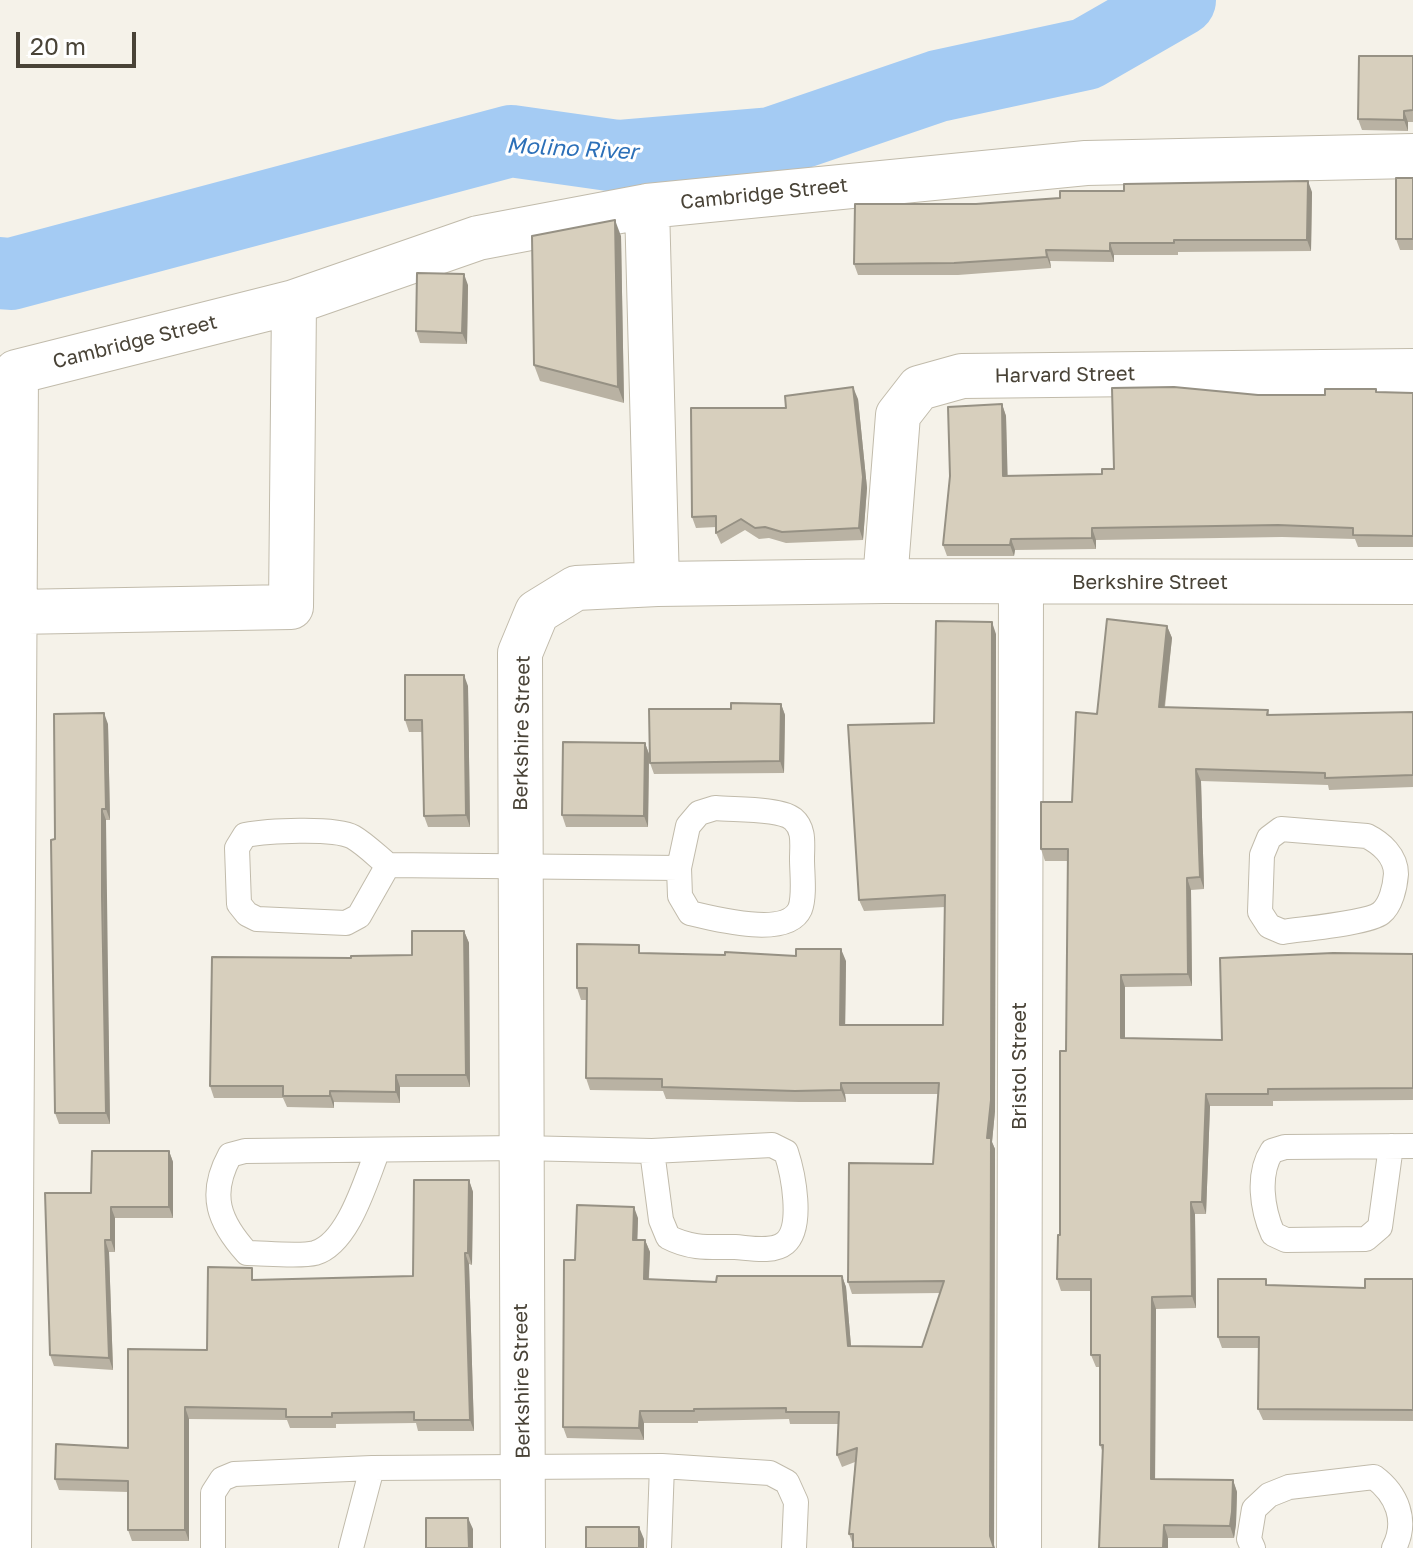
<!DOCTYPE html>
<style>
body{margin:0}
#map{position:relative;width:1413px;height:1548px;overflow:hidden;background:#f5f2e9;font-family:"Golos Text",sans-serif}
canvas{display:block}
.scale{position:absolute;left:16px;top:32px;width:120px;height:36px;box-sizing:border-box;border:4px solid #494337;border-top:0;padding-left:10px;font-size:24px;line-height:28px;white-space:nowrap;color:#494337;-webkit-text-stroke:6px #fff;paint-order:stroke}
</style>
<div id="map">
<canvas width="1413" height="1548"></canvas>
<div class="scale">20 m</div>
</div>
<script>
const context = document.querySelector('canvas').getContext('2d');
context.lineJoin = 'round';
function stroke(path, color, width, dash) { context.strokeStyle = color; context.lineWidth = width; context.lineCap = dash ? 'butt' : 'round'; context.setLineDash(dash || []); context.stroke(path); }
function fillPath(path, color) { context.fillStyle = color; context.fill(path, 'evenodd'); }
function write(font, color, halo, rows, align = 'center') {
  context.font = font + ' "Golos Text",sans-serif'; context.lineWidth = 6; context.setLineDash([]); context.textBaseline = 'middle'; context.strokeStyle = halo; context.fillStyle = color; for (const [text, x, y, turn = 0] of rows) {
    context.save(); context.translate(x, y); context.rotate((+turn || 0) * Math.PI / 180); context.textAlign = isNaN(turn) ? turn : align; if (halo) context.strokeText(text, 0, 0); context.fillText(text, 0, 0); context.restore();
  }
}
const river = new Path2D(`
 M0 273 11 274 511 141 617 156 771 143 938 86 1086 54 1180 0`);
const service = new Path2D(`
 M715 808C733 810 780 808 793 819 805 829 802 845 802 859 802 873 805 896 800 909 787 938 715 919 690 913L680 896 679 868 688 826 699 813Z
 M1281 829 1367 836C1381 843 1396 856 1396 874 1395 887 1391 905 1381 913 1369 923 1301 929 1283 932L1269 926 1260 912 1262 855 1269 838Z
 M388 865 359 916 346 923 257 919 247 914 239 904 237 848 245 835C266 831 334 827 353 837 365 844 377 856 388 865L679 868
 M1391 1146 1380 1227 1366 1239 1286 1240 1273 1234C1262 1209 1257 1174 1272 1151L1285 1147 1413 1146
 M378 1150C366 1179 349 1243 315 1253 300 1257 264 1253 247 1253 219 1222 208 1195 230 1155L245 1151 520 1148 652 1151 772 1145 786 1152C793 1173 804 1227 785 1243 773 1253 750 1248 735 1247 710 1247 691 1249 668 1237L661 1220 652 1151
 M213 1548V1493L222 1479 234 1474 372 1468 662 1466 770 1473 787 1482 796 1502 794 1548
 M351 1548 372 1468
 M659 1548 662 1466
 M1253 1548 1249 1539 1254 1509 1269 1495 1289 1487 1374 1477C1397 1494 1408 1521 1394 1548`);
const minor = new Path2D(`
 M647 206 657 584
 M885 581 898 415 919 388 962 376 1413 371
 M15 612 291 607 294 302
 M9 1548 16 372 294 302 478 238 647 206 1086 163 1413 156
 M523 1548 520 653 537 612 576 588 657 584 885 581 1413 582
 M1019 1548 1021 583`);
const wall = new Path2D(`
 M1413 56V122H1408V131L1362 130 1358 119Z
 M1413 178V250H1400L1396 239Z
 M1312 192 1311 251 1178 252V255H1114V262L1050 261 1051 268 958 275H858L854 264 976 204Z
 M621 236 624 403 540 381 534 365Z
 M468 285 467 344 420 343 416 331Z
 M1377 392 1413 393V547H1358L1355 539 1282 537 1096 540V549L1015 550 1014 556H947L943 545 1002 404 1006 416 1007 476 1102 474 1258 395H1325Z
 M858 399 867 488 863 540 786 543 769 538 759 539 745 530 721 544 716 533V527L696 528 692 517 786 408Z
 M1167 626 1172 638 1165 707 1268 710 1269 715 1413 712V787L1329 790 1328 785 1201 781 1204 889 1191 890 1192 986 1125 987V1038L1222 1040 1413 954V1100L1273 1101V1106H1210L1206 1214H1195L1196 1308 1156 1309 1155 1479 1233 1480 1237 1492 1236 1524 1234 1538H1168L1103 1453 1100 1445V1367H1096L1091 1355V1291H1061L1057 1279 1060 1235 1066 1051 1068 861H1045L1041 849 1072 802 1097 714Z
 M996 634 995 1111 992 1142 995 1149 994 1548 853 1545 849 1534 855 1462 842 1467 837 1455 838 1424H790L789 1419 698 1421V1423H644V1440L567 1438 563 1427 575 1260 638 1218 637 1240H645L650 1252 649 1279 716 1282 842 1276 846 1287 851 1346 922 1347 940 1293 852 1294 848 1282 933 1164 938 1094H845L846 1102H799L666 1099 663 1091 590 1090 586 1078 587 1000H581L577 988 642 953 846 961 845 1025H943L945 907 864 911 859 900 934 723Z
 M468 686 470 827H428L424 816 422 732H409L405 720Z
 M781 704 785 715 784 773 654 774 650 763Z
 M108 724 110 820H106V907L110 1124H59L55 1113V839Z
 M645 743 649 754 648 827H566L562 815Z
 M464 931 469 943 470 1087H400V1103L334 1102V1108L287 1107 283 1098H214L210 1086 351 958 412 955Z
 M169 1151 173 1162V1218H115V1252H109L113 1370 54 1366 50 1355 91 1193Z
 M469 1180 473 1192 472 1265 469 1264 474 1431H418L416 1423 336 1424V1428H290L287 1420 189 1419V1541H132L128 1530V1492L59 1490 55 1479 128 1448 207 1350 256 1280 413 1276Z
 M1413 1279V1421L1263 1420 1258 1409 1259 1348H1222L1218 1337 1268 1285 1365 1288Z`);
const shadedWall = new Path2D(`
 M1404 111 1408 122V131L1404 120Z
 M1308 181 1312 192 1311 251 1307 240Z
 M615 220 621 236 624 403 618 387Z
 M1110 243 1114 255V262L1110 251Z
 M1046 250 1050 261 1051 268 1047 257Z
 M464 274 468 285 467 344 462 333Z
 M853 387 858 399 867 488 863 540 859 528Z
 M1002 404 1006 416 1008 488 1003 476Z
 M1092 528 1096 540V549L1092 538Z
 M1011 539 1015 550 1014 556 1010 545Z
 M992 622 996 634 995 1111 992 1142 995 1149 994 1548 990 1536 987 1138Z
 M1167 626 1172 638 1163 719 1159 707Z
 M464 675 468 686 470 827 466 815Z
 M781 704 785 715 784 773 780 761Z
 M104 713 108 724 110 820 106 809Z
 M645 743 649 754 648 827 644 816Z
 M1196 769 1201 781 1204 889 1200 877Z
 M102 809 106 820 110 1124 106 1113Z
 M1187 878 1191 890 1192 986 1188 974Z
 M464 931 469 943 470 1087 466 1075Z
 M841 949 846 961 845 1037 840 1025Z
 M1121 975 1125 987V1050L1121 1038Z
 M396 1075 400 1087V1103L396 1092Z
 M841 1083 845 1094 846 1102 841 1090Z
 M330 1091 334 1102V1108L330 1096Z
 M1206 1094 1210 1106 1206 1214 1202 1202Z
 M169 1151 173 1162V1218L169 1207Z
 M469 1180 473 1192 472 1265 468 1253Z
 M1191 1202 1195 1214 1196 1308 1192 1296Z
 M111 1207 115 1218V1252L111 1240Z
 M634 1207 638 1218 637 1252 633 1240Z
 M105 1240 109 1252 113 1370 109 1358Z
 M645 1240 650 1252 648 1290 644 1279Z
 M465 1253 469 1264 474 1431 470 1420Z
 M842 1276 846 1287 852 1358 848 1346Z
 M1152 1297 1156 1309 1155 1491 1151 1479Z
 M185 1407 189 1419V1541L185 1530Z
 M640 1411 644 1423V1440L639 1428Z
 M1233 1480 1237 1492 1236 1524 1234 1538 1230 1526Z
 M468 1518 473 1529V1548H469Z
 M1164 1525 1168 1538V1548H1163Z
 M639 1527 644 1539V1548H639Z`);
const building = new Path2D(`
 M1359 56H1413V110L1404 111V120L1358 119Z
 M1396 178H1413V239H1396Z
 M1308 181 1307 240H1174V243H1110V251L1046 250 1047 257 954 263 854 264 855 204H976L1060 198V191H1124V184Z
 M615 220 618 387 534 365 532 236Z
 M417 273 464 274 462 333 416 331Z
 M853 387 863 477 859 528 782 532 765 527 755 528 741 519 716 533V516L692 517 691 408H786L785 396Z
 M1174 387 1258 395H1325V389H1376V392L1413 393V536L1353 535V528L1278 525 1092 528V538L1011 539 1010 545H943L950 476 948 407 1002 404 1003 476 1102 474V469H1114L1112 388Z
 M1107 619 1167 626 1159 707 1268 710 1267 715 1413 712V775L1325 778V773L1196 769 1200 877 1187 878 1188 974 1121 975V1038L1222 1040 1220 958 1333 953 1413 954V1088L1268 1089V1094H1206L1202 1202H1191L1192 1296 1152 1297 1151 1479 1233 1480 1232 1512 1230 1526 1164 1525 1163 1548H1099L1103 1445H1100V1355H1091V1279H1057L1058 1235H1060V1051H1066L1068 849H1041V802H1072L1076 712 1097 714Z
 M936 621 992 622 991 1100 987 1138H991L990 1536 994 1548H853V1534H849L857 1448 837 1455 839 1412H786V1408L694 1409V1411H640L639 1428 563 1427 564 1260H575L577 1205 634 1207 633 1240H645L644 1279 716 1282 717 1276H842L848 1346 922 1347 944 1281 848 1282 849 1163 933 1164 939 1083H841V1090L795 1091 662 1087V1079L586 1078 587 988H577V944L639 945V953L725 955V952L796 956V949H841L840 1025H943L945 895 859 900 848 725 934 723Z
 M405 675H464L466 815 424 816 422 720H405Z
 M731 703 781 704 780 761 650 763 649 709H731Z
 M104 713 106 809H102V896L106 1113H55L51 840 55 839 54 714Z
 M563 742 645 743 644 816 562 815Z
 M412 931H464L466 1075H396V1092L330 1091V1096H283V1086H210L212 957 351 958V956L412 955Z
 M92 1151H169V1207H111V1240H105L109 1358 50 1355 45 1193H91Z
 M414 1180H469L468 1253H465L470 1420H414V1412L332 1413V1417H286V1409L185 1407V1530H128V1481L55 1479 56 1444 128 1448V1349L207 1350 208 1267 252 1268V1280L413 1276Z
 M1218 1279H1266V1285L1365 1288V1279H1413V1410L1258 1409 1259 1337H1218Z
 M426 1518H468L469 1548H426Z
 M586 1527H639V1548H586Z`);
const streetNames = [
 ["Cambridge Street",764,194,-6],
 ["Cambridge Street",135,342,-14],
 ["Harvard Street",1065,375,-1],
 ["Berkshire Street",1150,583],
 ["Berkshire Street",522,733,-89],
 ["Bristol Street",1020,1066,-90],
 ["Berkshire Street",522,1381,-91]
];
const waterNames = [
 ["Molino River",572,149,3]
];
stroke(river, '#a4cbf3', 72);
stroke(service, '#c1bbab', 26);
stroke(minor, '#c1bbab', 46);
stroke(service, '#fff', 24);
stroke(minor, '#fff', 44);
fillPath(wall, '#b9b2a3');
fillPath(shadedWall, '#969184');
fillPath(building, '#d7cfbd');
stroke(building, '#969184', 2);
write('20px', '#494337', '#fff', streetNames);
write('italic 22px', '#2c70b8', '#fff', waterNames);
</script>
